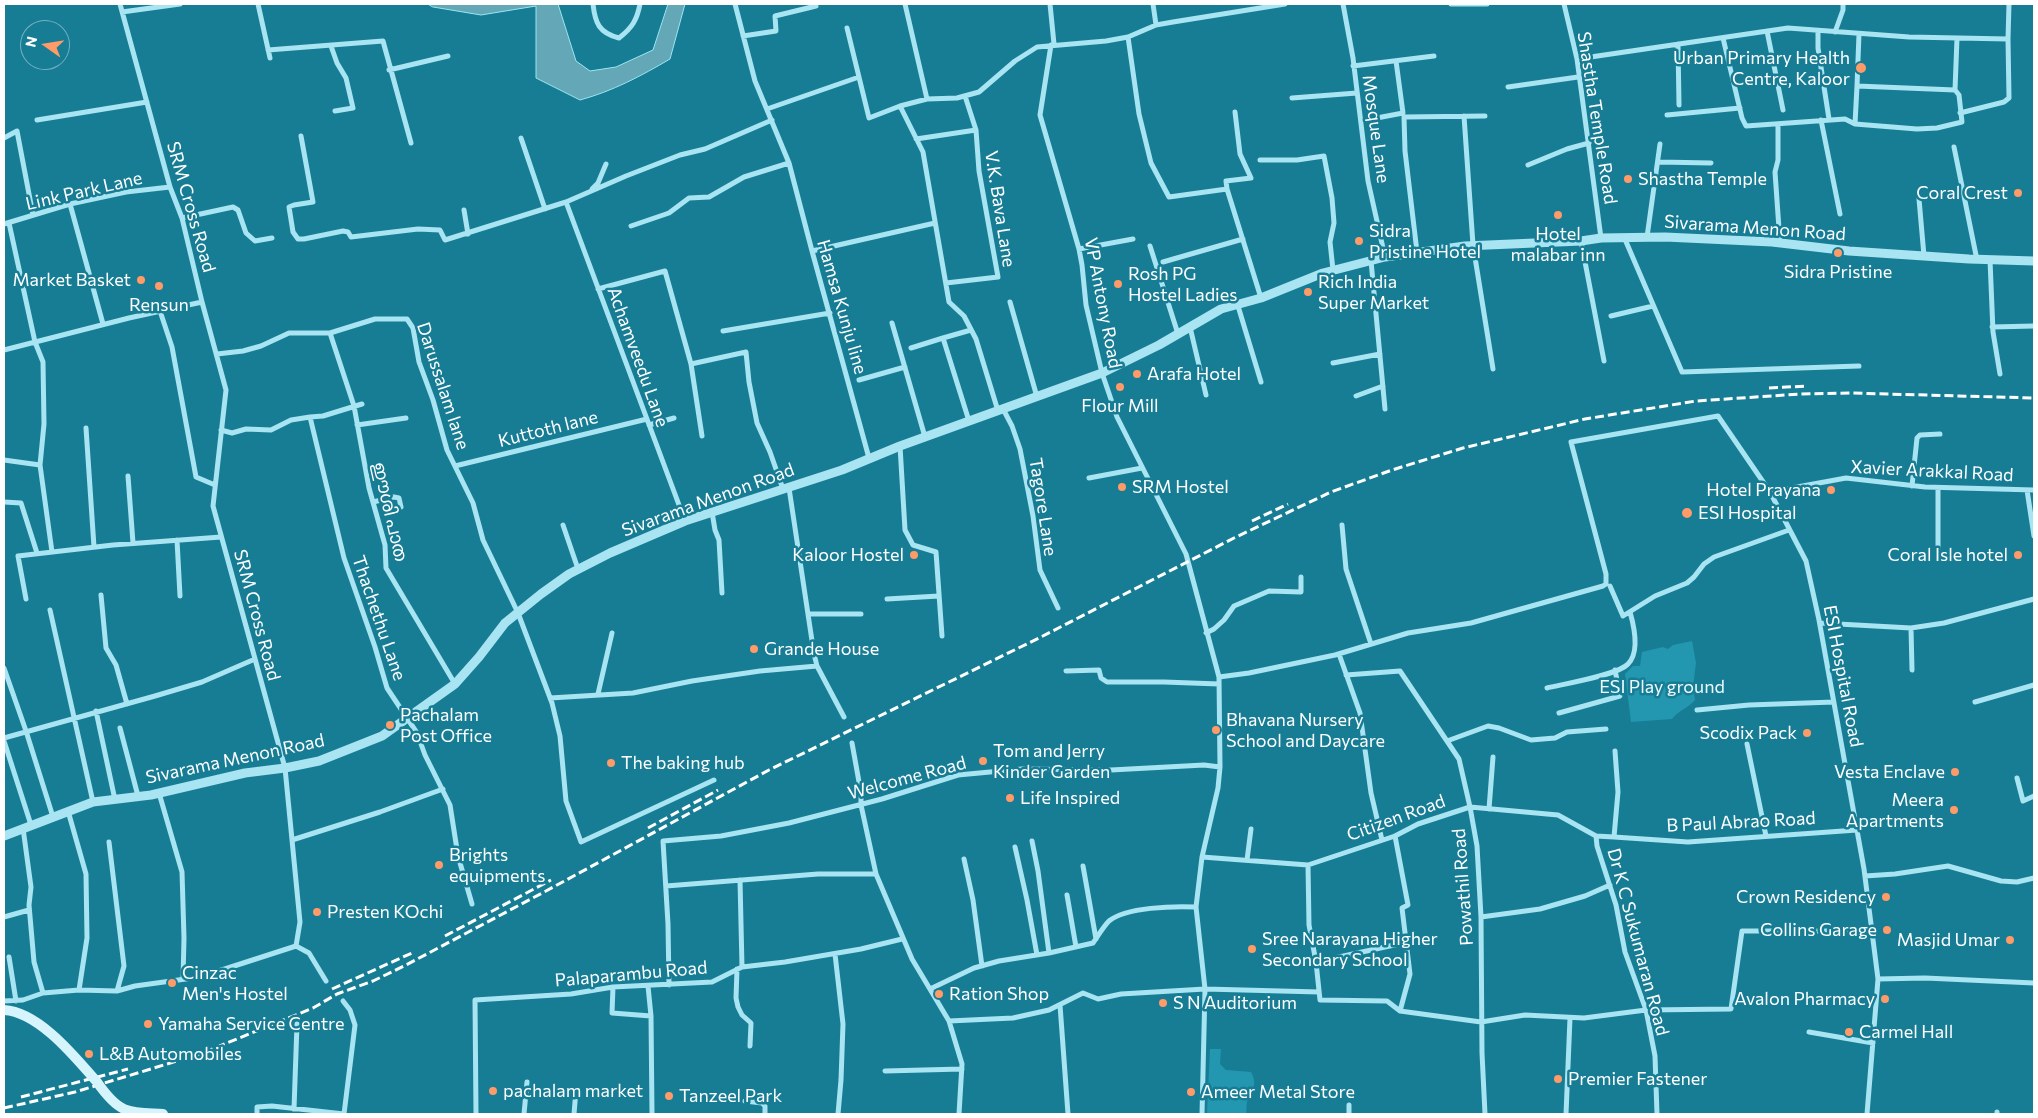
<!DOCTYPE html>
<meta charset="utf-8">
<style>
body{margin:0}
#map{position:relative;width:2038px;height:1118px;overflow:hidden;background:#177d95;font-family:Commissioner,sans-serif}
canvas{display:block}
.frame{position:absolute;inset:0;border:5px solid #fff;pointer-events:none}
.north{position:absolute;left:20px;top:20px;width:50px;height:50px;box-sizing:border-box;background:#177d95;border:1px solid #74b1bf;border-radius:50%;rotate:283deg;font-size:14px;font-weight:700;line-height:20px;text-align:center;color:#fff}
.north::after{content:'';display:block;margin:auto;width:18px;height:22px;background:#ff9b68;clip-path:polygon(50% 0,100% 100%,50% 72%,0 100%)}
</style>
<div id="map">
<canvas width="2038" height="1118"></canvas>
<div class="frame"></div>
<div class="north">N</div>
</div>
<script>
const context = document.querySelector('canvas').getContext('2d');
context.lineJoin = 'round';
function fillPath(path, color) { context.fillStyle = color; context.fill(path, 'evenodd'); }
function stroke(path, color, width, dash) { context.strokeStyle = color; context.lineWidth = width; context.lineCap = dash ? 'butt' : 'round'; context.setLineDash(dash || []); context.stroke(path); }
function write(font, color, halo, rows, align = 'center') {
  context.font = font + ' Commissioner,"Noto Sans Malayalam",sans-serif'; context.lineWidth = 5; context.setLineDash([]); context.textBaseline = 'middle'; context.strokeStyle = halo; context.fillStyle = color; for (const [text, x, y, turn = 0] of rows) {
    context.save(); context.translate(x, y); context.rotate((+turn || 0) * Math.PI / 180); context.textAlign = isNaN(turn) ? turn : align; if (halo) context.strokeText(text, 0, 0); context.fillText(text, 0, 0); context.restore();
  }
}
const green = new Path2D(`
 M1692 641 1696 663 1693 687 1695 700C1688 708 1678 711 1672 719L1631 722 1625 674 1633 666H1640L1642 652 1663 647 1668 649 1673 645Z
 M1210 1049H1221L1220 1064 1226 1070 1251 1072C1259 1088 1250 1089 1247 1102 1246 1106 1247 1110 1246 1114H1207Z`);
const water = new Path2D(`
 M428 4H558L576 61 590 71 616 67 653 50 668 4H685L670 59C641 76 613 91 580 100L536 78V6L481 15 433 7Z`);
const minor = new Path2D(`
 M258 4 270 58
 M593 4C595 23 599 33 619 38 632 28 637 20 640 4
 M735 4 755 81 789 163 812 251 869 458
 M905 4 927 99
 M1050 4 1054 44
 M1153 4 1156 25
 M1343 4 1353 58 1368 181 1385 257
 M1451 4H1487
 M1564 4 1577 59 1601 238
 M122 12 180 4
 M847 28 869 118 900 106 927 99 957 98 979 92 1015 61 1037 47 1106 41 1128 37 1156 25 1173 22 1285 4
 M1767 31 1783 110
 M1818 31V48L1829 119
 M1835 32 1843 10V4
 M743 36 776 31 775 16 816 6
 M1128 37 1139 114 1151 163 1169 197 1227 189 1261 298
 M1723 38 1742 118 1746 126 1845 119 1855 124
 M1678 44 1679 105
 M1051 45 1040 115 1079 249 1082 265 1086 305 1102 373 1117 417 1186 554 1219 677 1220 767 1218 788 1202 857 1196 907 1205 989 1202 1114
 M331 46 337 63 346 78 353 108 335 111
 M268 50 383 41 411 143
 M1577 59 1788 28 1909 37 2008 39 2009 4
 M1353 66 1434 56
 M389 70 448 56
 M1857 86 1855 124 1917 129 1937 128 1962 122 1959 95 1955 90 1857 86 1859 34
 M1508 87 1578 77
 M1955 90 1957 38
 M1292 98 1357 93
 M900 106 923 152 949 302 964 316 976 339 998 411
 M767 109 859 77
 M1960 113 2004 102 2009 98 2008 39
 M1667 115 1740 108
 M1464 116 1473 245 1493 369
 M37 120 147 102
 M1821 120 1840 214
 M1361 121 1403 113 1396 61
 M1778 124V160L1775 172 1780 243
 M301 136 313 202 294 205 289 207 293 232 298 239H304L343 231 348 232 351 237 418 229 440 230 445 240 566 202 626 176 680 155 705 149 772 120
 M4 138 17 131 33 215
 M521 138 545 209
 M916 139 976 130
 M1954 147 1977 260
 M1260 160H1297L1324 156 1332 198 1334 223 1330 242 1333 270
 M1659 162 1711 163
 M1528 165 1567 149 1589 143
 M592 189 598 183 606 164
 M1227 189 1226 181 1251 178 1240 154 1235 112
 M1919 199 1924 256
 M566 202 685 521
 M70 204 103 324
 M464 210 468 234
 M182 218 233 207 238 210 246 233 255 241 272 238
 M9 223 35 342 43 362 44 424 40 465
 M4 224 70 204 126 192 170 187
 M631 226 669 213 689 198 709 197 744 177 789 163
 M1624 237 1682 372 1859 366
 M1647 237 1660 144
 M1581 241 1604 361
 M1150 246 1178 334
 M1079 249 1133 239
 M812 251 935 223
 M1417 252 1405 151 1404 117 1485 116
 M1990 260 1993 332 2000 374
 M1371 261 1385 409
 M1163 262 1243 239
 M946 283 998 277 979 171 976 130 965 96
 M598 289 665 271 691 364 702 436
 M1010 302 1037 397
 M1238 306 1261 382
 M160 311 172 347 196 477 215 485
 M1611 316 1653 306
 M892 323 925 437
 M1190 327 1206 395
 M1992 327 2034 326
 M723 331 830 313
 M330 333 354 406 369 488 385 545 386 568 455 684
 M943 338 971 330
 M911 348 943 338 969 421
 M4 350 129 318 202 302
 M217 354 243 351 261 346 289 333H330L375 319H407L413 328 419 362 433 400 447 450 473 503 483 540 518 613 552 703 560 736 566 801 581 842 714 780
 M1333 363 1380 354
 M691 364 746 352 749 382 757 423 770 452 783 489
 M859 380 905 367
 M1356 396 1383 386
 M1003 409 1012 426 1020 449 1033 516 1040 570 1058 608
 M310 417 323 416 362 404
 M357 425 406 418
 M649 425 674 418
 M86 428 94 547
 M221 430 232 433 246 429 271 430 291 420 310 417 344 558 375 647 387 688 417 733 425 755 450 805 458 856 472 904
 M900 446 905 530 913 545 936 552 942 636
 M4 460 40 465 52 552
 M455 466 647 419
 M128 476 133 543
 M1089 478 1142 468
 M1912 486 1917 438 1920 435 1940 434
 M789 488 814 654 817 666 844 717
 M2027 490 2034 536
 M1770 492 1846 478 1925 487 2034 490
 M4 502 21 503 37 553
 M373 502 394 497 399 498 401 507
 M712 512 715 530 719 540 722 593
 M563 525 578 569
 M1342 525 1346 569 1371 644
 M177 540 180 596
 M1938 554V488
 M1610 586 1623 616 1655 596 1687 583 1694 577 1704 564 1714 557 1789 530
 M101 595 106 648 116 665 127 704
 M26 599 18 556 113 545 221 537
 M887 599 939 596
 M50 610 93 802
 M808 614H861
 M1820 623 1911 628 1944 623 2034 599
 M1911 628 1912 670
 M1206 633 1214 629 1224 620 1234 606 1269 591 1301 592V577
 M1339 654 1360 713 1371 793 1382 840
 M4 668 26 731 53 817
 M1066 671 1099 670 1101 678 1107 682H1164L1219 684
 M1346 675 1400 671 1459 759 1470 807 1477 846 1481 917 1482 1053 1485 1114
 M1219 677 1249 673 1335 655 1408 633 1471 623 1603 586 1606 584V574L1571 442 1718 416 1770 492 1806 561 1819 620 1864 869 1878 979 1867 1114
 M1547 688C1564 684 1618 675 1628 664 1640 652 1634 626 1630 612
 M598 694 612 633
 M550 698 633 693 692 681 760 671 817 666
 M1975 702 2034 685
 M1697 710 1749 705 1834 702
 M96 711 115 800
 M1559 713 1620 696 1615 670
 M120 728 138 796
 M4 738 155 696 202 682 255 659
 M4 741 31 825
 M1447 741 1488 726 1499 728 1531 740 1555 738 1567 732 1606 729
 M852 743 861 793V805L876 874 912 959 949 1021 962 1064 959 1114
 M1747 744 1766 836
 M2017 778 2023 801 2034 796
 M159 793 182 872 184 938 183 979
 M1489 809 1493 757
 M68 811 86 874 87 938 79 990
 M23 828 31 887 29 905 34 962 43 993
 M1395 836 1408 905 1402 908 1410 974 1400 1011
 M1596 836 1597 846 1616 905 1625 952 1646 1010 1655 1056 1657 1114
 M1614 837 1618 792 1615 751
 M292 840 380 812 443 789
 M1032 841 1038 871 1049 953
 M109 842 124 966 117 991
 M1015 847 1027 900 1037 955
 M1202 857 1308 865 1395 836 1418 824 1470 807 1558 815 1596 836 1614 837 1688 842 1857 830
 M964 859 973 900 982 966
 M1247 860 1251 829
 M1308 865 1309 925 1316 962 1320 1000 1387 1001 1400 1011 1481 1022 1525 1015 1584 1018 1646 1010 1731 1009 1742 931H1873
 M1083 866 1096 939
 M1865 876 1895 874 1948 866 2001 881 2017 882 2034 878
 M740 880 742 967
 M666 886 818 874H876
 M1067 895 1076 947
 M4 917 29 910
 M1481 917 1540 909 1585 896 1610 885
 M296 946 309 953 326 981
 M835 954 843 1024 841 1080 838 1114
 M9 957 16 1001
 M1316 962 1408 942
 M737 969 736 998 738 1007 742 1015 751 1023 750 1046
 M1878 979 1925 978 2034 983
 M669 985 668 924 663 841 721 836 789 823 882 799 958 775 1022 769 1111 770 1204 765 1220 767
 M648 986 651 1016
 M613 987 612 1013 651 1016 652 1114
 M930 989 974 968 999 961 1049 953 1093 943C1098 936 1103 927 1109 921 1126 907 1174 906 1196 907
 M4 1001 23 1000 43 993 79 990 117 991 135 986 200 977 296 946 300 922 285 768 213 506 226 390 202 302 182 218 170 187 120 4
 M343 1001 350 1010 355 1025 344 1114
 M1060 1005 1068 1114
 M949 1021 1013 1018 1049 1010 1083 993 1098 999 1121 994 1205 989 1319 992
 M1809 1032 1873 1043
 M885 1071 962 1069
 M745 1101 762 1103 765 1106V1114
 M294 1109 297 1024
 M257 1113V1107L272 1106 344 1114
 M476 1114 475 1000 571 994 613 987 712 982 742 967 785 962 861 949 902 939
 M524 1114 527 1082
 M574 1114 576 1090
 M1349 1114V1105
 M1566 1114 1570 1018
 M1997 1114V1112`);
const tertiary = new Path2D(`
 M4 836 93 802 151 795 245 773 285 768 319 761 382 736 455 684 479 657 505 623 541 594 569 574 610 553 685 521 842 470 900 446 1102 373 1159 345 1221 309 1261 298 1323 273 1385 257 1465 246 1581 241 1601 238 1665 237 1772 242 1849 251 1969 259 2034 261`);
const rail = new Path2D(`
 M1769 388 1807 386
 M1252 521 1288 504
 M648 828 718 790
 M445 936 551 880
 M332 989 412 953
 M21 1097 128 1069
 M4 1108 75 1092 200 1054 313 1008 337 994 373 981 406 965 546 891 769 770 1039 638 1234 538 1331 492 1392 470 1463 448 1585 419 1696 401 1800 394 1850 393 2034 398`);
const secondaryBridge = new Path2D(`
 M4 1010C39 1012 75 1057 97 1082 104 1092 113 1104 124 1109 136 1114 150 1113 163 1114`);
const markers = [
 [1861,68,6,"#ff9b68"],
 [1628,179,5,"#ff9b68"],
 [2018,193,5,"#ff9b68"],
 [1558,215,5,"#ff9b68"],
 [1359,241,5,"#ff9b68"],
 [1838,253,5,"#ff9b68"],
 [141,280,5,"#ff9b68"],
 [1118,284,5,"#ff9b68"],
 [159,286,5,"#ff9b68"],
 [1308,292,5,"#ff9b68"],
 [1137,374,5,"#ff9b68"],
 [1120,387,5,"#ff9b68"],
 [1122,487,5,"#ff9b68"],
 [1831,490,5,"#ff9b68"],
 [1687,513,6,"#ff9b68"],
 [914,555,5,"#ff9b68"],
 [2018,555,5,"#ff9b68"],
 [754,649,5,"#ff9b68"],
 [390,725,5,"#ff9b68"],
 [1216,730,5,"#ff9b68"],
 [1807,733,5,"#ff9b68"],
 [983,761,5,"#ff9b68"],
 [611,763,5,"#ff9b68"],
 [1955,772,5,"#ff9b68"],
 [1010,798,5,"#ff9b68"],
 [1954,810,5,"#ff9b68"],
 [439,865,5,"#ff9b68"],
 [1886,897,5,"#ff9b68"],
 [317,912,5,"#ff9b68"],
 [1887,930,5,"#ff9b68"],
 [2010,940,5,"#ff9b68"],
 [1252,949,5,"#ff9b68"],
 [172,983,5,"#ff9b68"],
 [939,994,5,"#ff9b68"],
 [1885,999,5,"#ff9b68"],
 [1163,1003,5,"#ff9b68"],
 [148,1024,5,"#ff9b68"],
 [1849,1032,5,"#ff9b68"],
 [89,1054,5,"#ff9b68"],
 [1558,1079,5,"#ff9b68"],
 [493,1091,5,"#ff9b68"],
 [1191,1092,5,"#ff9b68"],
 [669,1096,5,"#ff9b68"]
];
const poiNames = [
 ["Urban Primary Health",1850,58,"right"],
 ["Centre, Kaloor",1850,79,"right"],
 ["Shastha Temple",1638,179],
 ["Coral Crest",2008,193,"right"],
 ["Sidra",1369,231],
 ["Pristine Hotel",1369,252],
 ["Hotel",1558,234,"center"],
 ["malabar inn",1558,255,"center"],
 ["Sidra Pristine",1838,272,"center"],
 ["Rosh PG",1128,274],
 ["Hostel Ladies",1128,295],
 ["Market Basket",131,280,"right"],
 ["Rich India",1318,282],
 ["Super Market",1318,303],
 ["Rensun",159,305,"center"],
 ["Arafa Hotel",1147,374],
 ["Flour Mill",1120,406,"center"],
 ["SRM Hostel",1132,487],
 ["Hotel Prayana",1821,490,"right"],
 ["ESI Hospital",1698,513],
 ["Kaloor Hostel",904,555,"right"],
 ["Coral Isle hotel",2008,555,"right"],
 ["Grande House",764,649],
 ["Pachalam",400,715],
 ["Post Office",400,736],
 ["Bhavana Nursery",1226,720],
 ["School and Daycare",1226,741],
 ["Scodix Pack",1797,733,"right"],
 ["Tom and Jerry",993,751],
 ["Kinder Garden",993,772],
 ["The baking hub",621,763],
 ["Vesta Enclave",1945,772,"right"],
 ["Life Inspired",1020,798],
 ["Meera",1944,800,"right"],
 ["Apartments",1944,821,"right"],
 ["Brights",449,855],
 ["equipments",449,876],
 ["Crown Residency",1876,897,"right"],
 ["Presten KOchi",327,912],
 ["Collins Garage",1877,930,"right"],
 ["Sree Narayana Higher",1262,939],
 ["Secondary School",1262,960],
 ["Masjid Umar",2000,940,"right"],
 ["Cinzac",182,973],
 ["Men's Hostel",182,994],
 ["Ration Shop",949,994],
 ["Avalon Pharmacy",1875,999,"right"],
 ["S N Auditorium",1173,1003],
 ["Yamaha Service Centre",158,1024],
 ["Carmel Hall",1859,1032],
 ["L&B Automobiles",99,1054],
 ["Premier Fastener",1568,1079],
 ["pachalam market",503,1091],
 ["Ameer Metal Store",1201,1092],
 ["Tanzeel Park",679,1096]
];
const streetNames = [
 ["Shastha Temple Road",1597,118,81],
 ["Mosque Lane",1376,129,82],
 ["Link Park Lane",84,191,-13],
 ["SRM Cross Road",191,207,74],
 ["V.K. Bava Lane",1000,209,81],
 ["Sivarama Menon Road",1755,228,4],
 ["VP Antony Road",1103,303,79],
 ["Hamsa Kunju line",842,307,74],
 ["Achamveedu Lane",638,357,70],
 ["Darussalam lane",443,386,72],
 ["Kuttoth lane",548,429,-14],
 ["Xavier Arakkal Road",1932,471,3],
 ["Sivarama Menon Road",708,500,-20],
 ["Tagore Lane",1043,507,81],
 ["ഈശി പാത",390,512,77],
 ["SRM Cross Road",257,615,75],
 ["Thachethu Lane",379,618,71],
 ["ESI Hospital Road",1843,676,79],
 ["Sivarama Menon Road",235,759,-12],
 ["Welcome Road",907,778,-15],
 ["Citizen Road",1396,818,-20],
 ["B Paul Abrao Road",1741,822,-3],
 ["Powathil Road",1463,887,-94],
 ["Dr K C Sukumaran Road",1638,942,75],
 ["Palaparambu Road",631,974,-5]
];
const parkNames = [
 ["ESI Play ground",1662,687]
];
fillPath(green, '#2397b0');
fillPath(water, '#64a7b7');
stroke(water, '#9ae5f3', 1);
stroke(minor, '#a8e4f1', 5);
stroke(tertiary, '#a8e4f1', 9);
stroke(rail, '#fff', 3, [9, 4]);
stroke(secondaryBridge, '#d6f4fb', 10);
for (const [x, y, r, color] of markers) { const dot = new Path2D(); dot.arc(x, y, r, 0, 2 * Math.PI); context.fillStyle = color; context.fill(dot); stroke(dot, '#177d95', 2); }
write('18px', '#fff', '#177d95', poiNames, 'left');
write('18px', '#fff', '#177d95', streetNames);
write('18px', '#eefbfe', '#177d95', parkNames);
</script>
